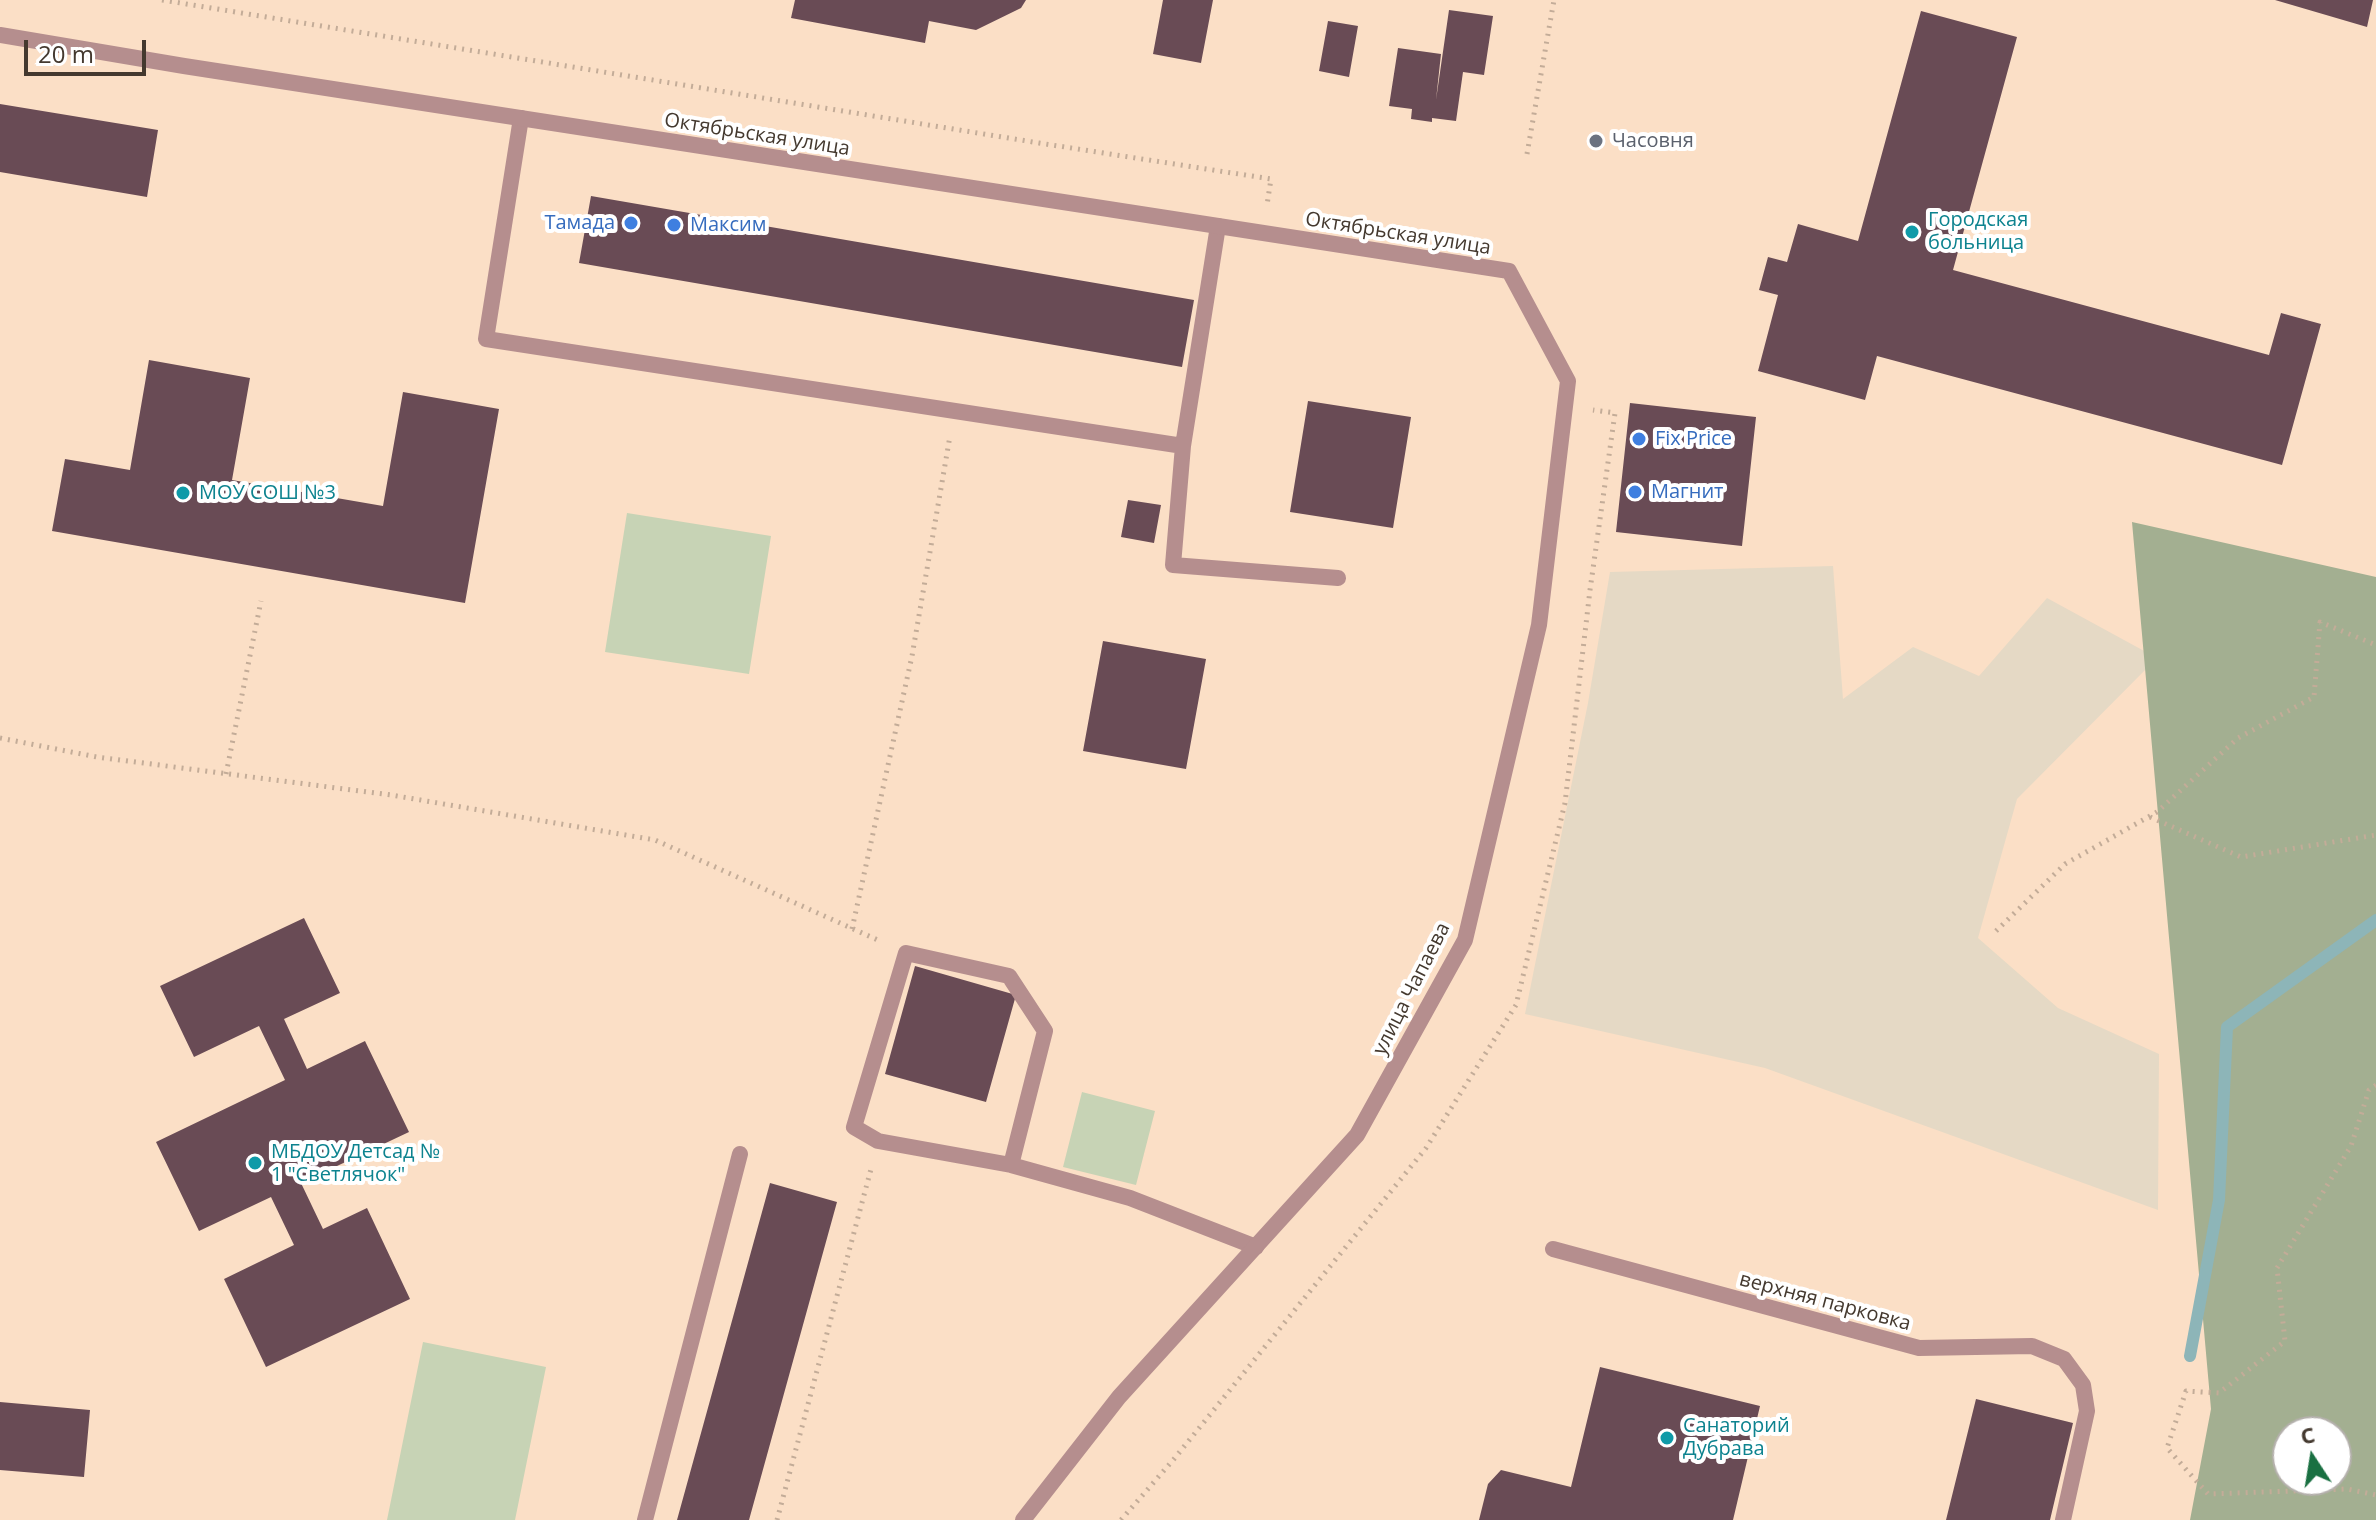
<!DOCTYPE html>
<meta charset="utf-8">
<style>
body{margin:0}
#map{position:relative;width:2376px;height:1520px;overflow:hidden;background:#fbdfc6;font-family:"Open Sans",sans-serif}
canvas{display:block}
.north{position:absolute;left:2272px;top:1416px;width:80px;height:80px;box-sizing:border-box;background:#fff;border:2px solid #b4b0ac;border-radius:50%;rotate:348deg;font-size:22px;font-weight:700;line-height:32px;text-align:center;color:#44392f}
.north::after{content:'';display:block;margin:auto;width:28px;height:36px;background:#1a7042;clip-path:polygon(50% 0,100% 100%,50% 72%,0 100%)}
.scale{position:absolute;left:24px;top:40px;width:122px;height:36px;box-sizing:border-box;border:4px solid #44392f;border-top:0;padding-left:10px;font-size:24px;line-height:28px;white-space:nowrap;color:#44392f;-webkit-text-stroke:6px #fff;paint-order:stroke}
</style>
<div id="map">
<canvas width="2376" height="1520"></canvas>
<div class="north">С</div>
<div class="scale">20 m</div>
</div>
<script>
const context = document.querySelector('canvas').getContext('2d');
context.lineJoin = 'round';
function fillPath(path, color) { context.fillStyle = color; context.fill(path, 'evenodd'); }
function stroke(path, color, width, dash) { context.strokeStyle = color; context.lineWidth = width; context.lineCap = dash ? 'butt' : 'round'; context.setLineDash(dash || []); context.stroke(path); }
function write(font, color, halo, rows, align = 'center') {
  context.font = font + ' "Open Sans",sans-serif'; context.lineWidth = 8; context.setLineDash([]); context.textBaseline = 'middle'; context.strokeStyle = halo; context.fillStyle = color; for (const [text, x, y, turn = 0] of rows) {
    context.save(); context.translate(x, y); context.rotate((+turn || 0) * Math.PI / 180); context.textAlign = isNaN(turn) ? turn : align; if (halo) context.strokeText(text, 0, 0); context.fillText(text, 0, 0); context.restore();
  }
}
const industrial = new Path2D(`
 M1833 566 1843 699 1913 647 1979 676 2047 598 2157 658 2017 799 1978 938 2058 1008 2159 1054 2158 1210 1765 1068 1525 1014 1588 703 1610 572Z`);
const green = new Path2D(`
 M627 513 771 536 749 674 605 652Z
 M1082 1092 1155 1111 1136 1185 1063 1167Z
 M423 1342 546 1367 515 1520H387Z`);
const forest = new Path2D(`
 M2132 522 2376 577V1520H2190L2211 1409ZM2288 1432H2336V1480H2288Z`);
const stream = new Path2D(`
 M2190 1356 2219 1200 2227 1027 2376 920`);
const building = new Path2D(`
 M795 0H1026L1021 8 976 30 929 21 925 43 791 18Z
 M1163 0H1213L1201 63 1153 54Z
 M2275 0H2373L2367 27Z
 M1449 10 1493 16 1484 75 1463 72 1456 121 1432 118V122L1411 119 1412 109 1389 106 1398 48 1441 54 1436 100Z
 M1921 11 2017 37 1953 270 2269 355 2281 313 2321 324 2282 465 1877 356 1865 400 1758 371 1778 295 1759 290 1768 257 1787 262 1798 224 1858 241Z
 M1328 21 1358 26 1349 77 1319 71Z
 M0 104 158 130 147 197 0 172Z
 M591 196 1194 300 1182 367 579 263Z
 M149 360 250 378 232 480 383 506 403 392 499 409 465 603 52 531 65 459 130 470Z
 M1308 401 1411 417 1393 528 1290 512Z
 M1630 403 1756 417 1742 546 1616 532Z
 M1128 500 1161 505 1154 543 1121 537Z
 M1103 641 1206 659 1186 769 1083 751Z
 M304 918 340 993 284 1019 307 1069 365 1041 409 1132 301 1183 323 1229 367 1208 410 1299 266 1367 224 1279 294 1245 271 1197 199 1231 156 1142 285 1080 259 1026 194 1057 160 986Z
 M915 966 1016 995 986 1102 885 1074Z
 M770 1183 837 1202 749 1520H677Z
 M1600 1367 1760 1406 1733 1520H1479L1488 1484 1501 1470 1571 1487Z
 M1976 1399 2073 1423 2050 1520H1946Z
 M0 1402 90 1410 84 1477 0 1470Z`);
const path = new Path2D(`
 M162 0 1039 143 1271 179 1267 205
 M1527 154 1554 0
 M0 738 97 757 391 795 655 840 880 941
 M226 774 261 601
 M2150 817 2241 857 2376 835
 M852 929 912 656 950 436
 M1996 931 2065 864 2157 812 2238 738 2314 697 2320 622 2376 645
 M2376 1085 2369 1090 2351 1146 2277 1268 2285 1341 2219 1393 2186 1391 2167 1448 2208 1494 2347 1489 2376 1495
 M777 1520 871 1169
 M1121 1520 1174 1459 1426 1148 1516 1005 1565 803 1590 590 1615 413 1593 410`);
const service = new Path2D(`
 M521 118 486 339 1183 446 1218 226
 M1183 446 1173 565 1338 578
 M906 953 1009 976 1045 1031 1011 1165 878 1141 854 1127Z
 M1011 1165 1130 1198 1256 1247
 M1553 1249 1919 1348 2032 1346 2064 1359 2083 1385 2087 1411 2063 1520`);
const minor = new Path2D(`
 M0 35 184 66 1509 271 1568 381 1539 625 1465 940 1357 1135 1119 1397 1023 1520
 M645 1520 740 1154`);
const markers = [
 [1596,141,8,"#6b7280"],
 [631,223,8,"#3f7fe0"],
 [674,225,8,"#3f7fe0"],
 [1912,232,8,"#0f9aa8"],
 [1639,439,8,"#3f7fe0"],
 [1635,492,8,"#3f7fe0"],
 [183,493,8,"#0f9aa8"],
 [255,1163,8,"#0f9aa8"],
 [1667,1438,8,"#0f9aa8"]
];
const streetNames = [
 ["Октябрьская улица",757,135,9],
 ["Октябрьская улица",1398,234,9],
 ["улица Чапаева",1412,989,-63],
 ["верхняя парковка",1825,1302,15]
];
const worshipNames = [
 ["Часовня",1612,141]
];
const cultureNames = [
 ["Городская",1928,220],
 ["больница",1928,243],
 ["МОУ СОШ №3",199,493],
 ["МБДОУ Детсад №",271,1152],
 ["1 \"Светлячок\"",271,1175],
 ["Санаторий",1683,1426],
 ["Дубрава",1683,1449]
];
const shopNames = [
 ["Тамада",615,223,"right"],
 ["Максим",690,225],
 ["Fix Price",1655,439],
 ["Магнит",1651,492]
];
fillPath(industrial, '#e5d9c5');
fillPath(green, '#c7d3b5');
fillPath(forest, '#a3af91');
stroke(stream, '#8db5b8', 12);
fillPath(building, '#694b55');
stroke(path, '#c3ac98', 5, [2, 6]);
stroke(service, '#b58e8e', 16);
stroke(minor, '#b58e8e', 16);
for (const [x, y, r, color] of markers) { const dot = new Path2D(); dot.arc(x, y, r, 0, 2 * Math.PI); context.fillStyle = color; context.fill(dot); stroke(dot, '#fff', 3); }
write('20px', '#44392f', '#fff', streetNames);
write('20px', '#5b616d', '#fff', worshipNames, 'left');
write('20px', '#0d838f', '#fff', cultureNames, 'left');
write('20px', '#366cbe', '#fff', shopNames, 'left');
</script>
